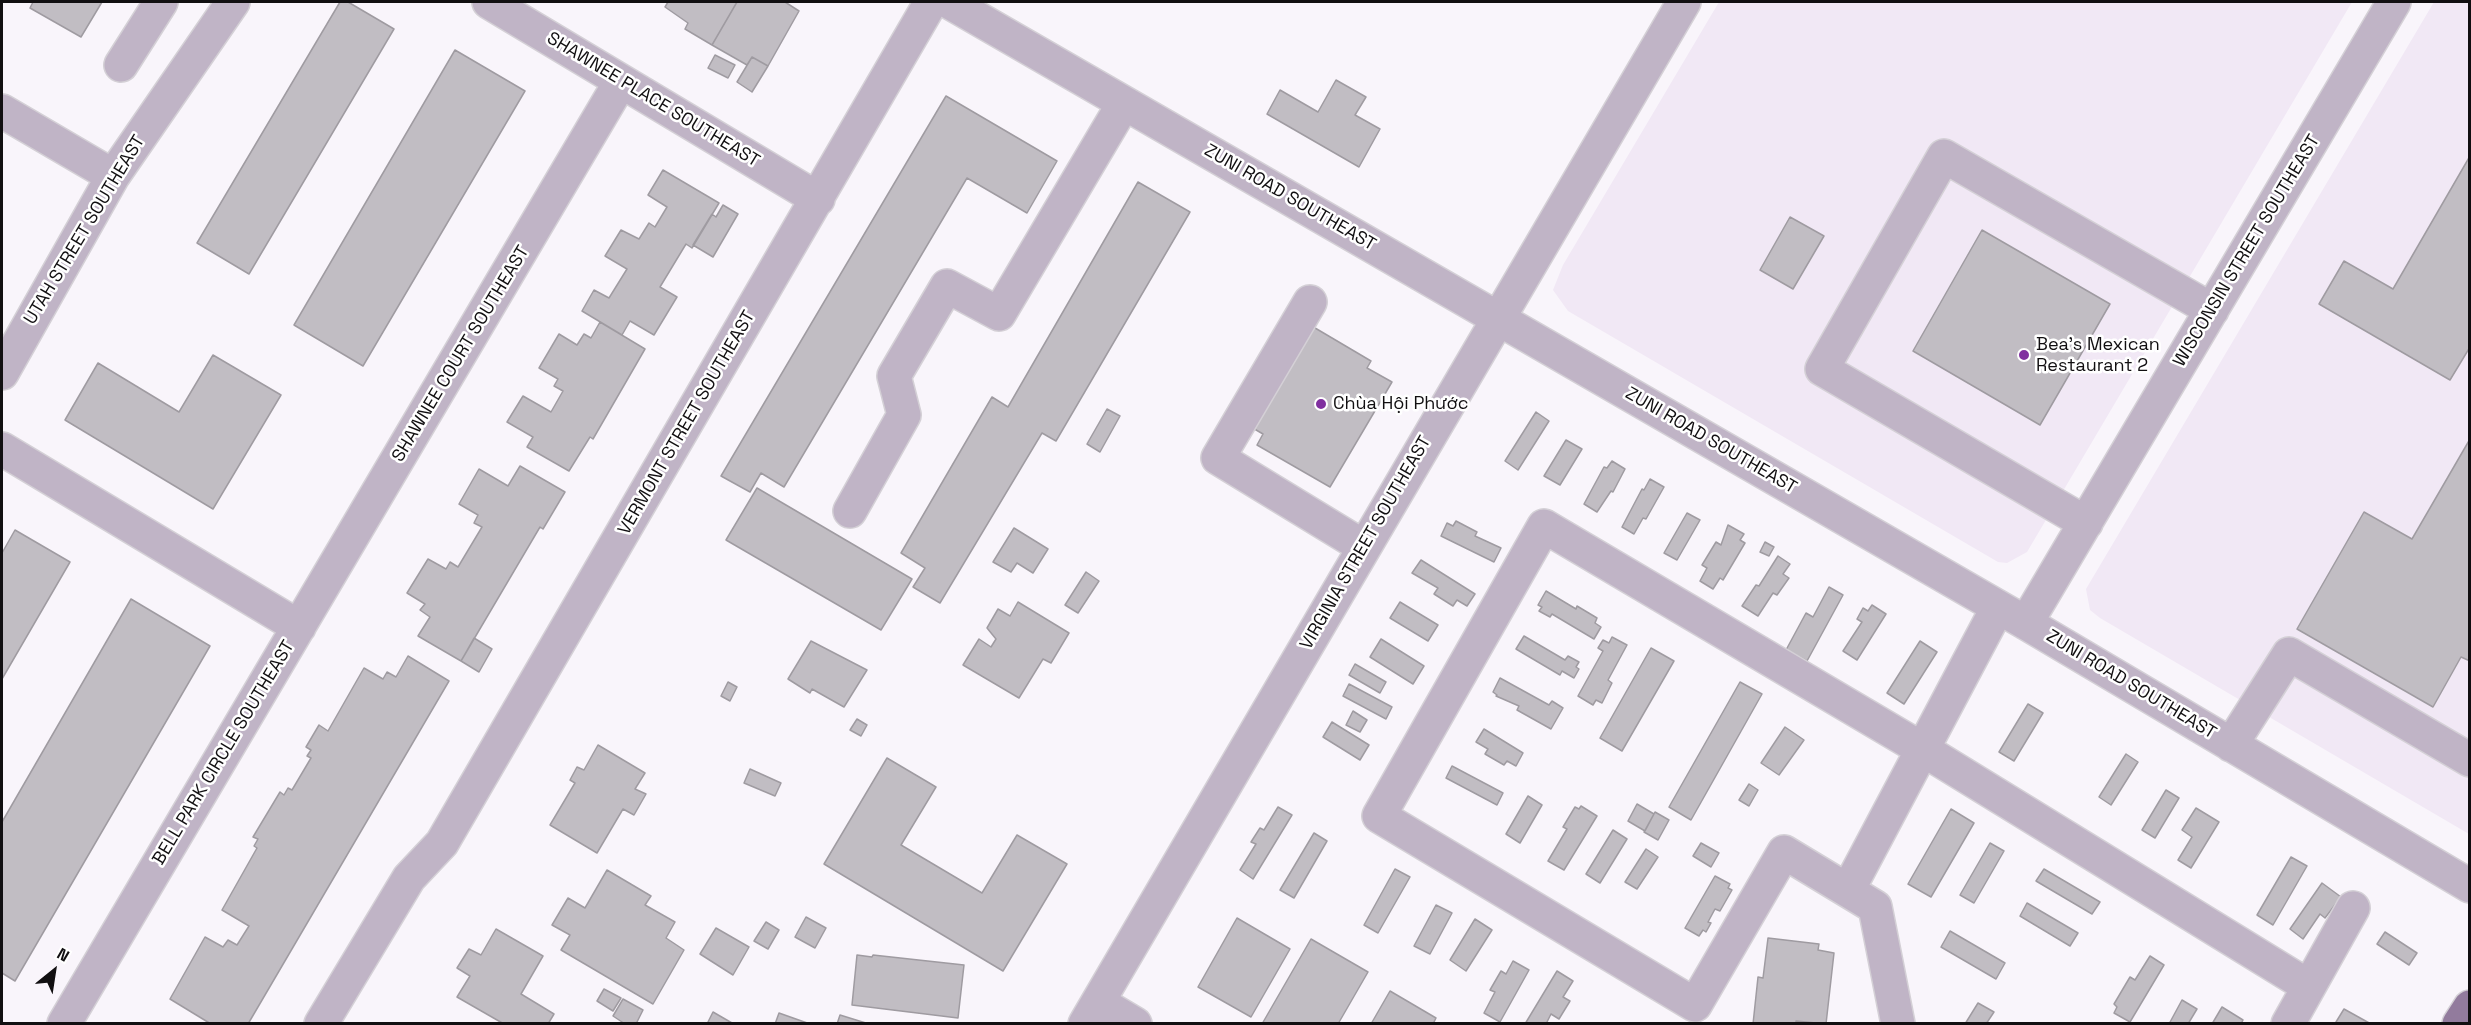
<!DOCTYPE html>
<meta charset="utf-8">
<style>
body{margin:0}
#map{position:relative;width:2471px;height:1025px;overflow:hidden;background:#f9f5fb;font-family:"Space Grotesk",sans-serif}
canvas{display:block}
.frame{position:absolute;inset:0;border:3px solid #110f11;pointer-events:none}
.north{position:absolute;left:24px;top:941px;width:60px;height:60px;-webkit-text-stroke:4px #fff;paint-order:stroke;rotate:30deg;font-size:16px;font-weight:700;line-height:24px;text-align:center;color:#110f11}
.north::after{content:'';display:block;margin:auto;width:21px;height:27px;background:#110f11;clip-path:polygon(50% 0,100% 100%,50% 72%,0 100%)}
</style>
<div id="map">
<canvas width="2471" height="1025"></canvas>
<div class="frame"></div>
<div class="north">N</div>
</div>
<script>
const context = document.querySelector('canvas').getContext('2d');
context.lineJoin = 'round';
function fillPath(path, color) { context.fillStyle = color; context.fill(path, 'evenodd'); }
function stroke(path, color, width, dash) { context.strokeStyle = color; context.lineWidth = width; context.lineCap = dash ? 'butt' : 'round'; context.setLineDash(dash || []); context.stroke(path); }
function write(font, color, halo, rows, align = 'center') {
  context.font = font + ' "Space Grotesk",sans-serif'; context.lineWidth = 5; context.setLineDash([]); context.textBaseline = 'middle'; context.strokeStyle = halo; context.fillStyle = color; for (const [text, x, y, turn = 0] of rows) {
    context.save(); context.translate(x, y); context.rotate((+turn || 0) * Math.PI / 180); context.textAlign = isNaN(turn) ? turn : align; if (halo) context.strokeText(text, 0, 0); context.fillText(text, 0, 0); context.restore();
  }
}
const built = new Path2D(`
 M1719 2H2352L2027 552 2007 563 1998 562 1568 311 1553 290 1563 265Z
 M2434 2H2469V834L2100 618 2090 610 2086 589Z`);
const building = new Path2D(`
 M33 2H102L81 37 30 8Z
 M340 2H348L394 29 249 274 197 243Z
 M668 2H737L712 45 685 29 688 23 665 7Z
 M737 2H785L799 11 768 66 752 57 747 65 712 45Z
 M455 50 525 91 363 366 294 325Z
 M715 55 735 65 728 78 708 68Z
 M752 57 768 66 752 92 737 82Z
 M1336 80 1366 97 1355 115 1380 129 1359 167 1267 114 1280 90 1318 112Z
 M946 96 1057 161 1027 213 967 178 784 487 761 473 750 492 721 476Z
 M2470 156V347L2450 380 2319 304 2344 261 2393 289Z
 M663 170 719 203 692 248 686 244 660 287 677 297 654 335 630 321 622 335 582 311 594 290 609 298 627 269 605 256 621 230 639 239 649 223 655 227 667 207 648 195Z
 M1138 182 1190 212 1056 441 1042 433 940 603 913 587 925 568 901 553 992 397 1008 407Z
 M723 205 738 214 713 257 693 245 712 214 716 217Z
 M1790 217 1824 236 1793 289 1760 270Z
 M1982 230 2110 304 2040 425 1913 351Z
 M600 322 645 349 593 439 590 437 569 471 527 447 533 437 507 422 523 396 551 412 563 391 554 386 558 379 539 368 559 334 577 345 584 334 591 338Z
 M1310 325 1371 361 1367 368 1392 382 1330 487 1257 445 1263 434 1251 427Z
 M213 355 281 395 213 509 65 420 98 363 179 412Z
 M1107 409 1120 416 1100 452 1087 444Z
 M1536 412 1549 421 1518 470 1505 461Z
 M2470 439V661L2461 657 2433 707 2297 629 2364 512 2412 539Z
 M1566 440 1582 449 1560 485 1544 476Z
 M1612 461 1625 469 1613 492 1611 491 1597 512 1584 504 1604 467 1607 468Z
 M520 466 565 492 543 529 540 527 461 661 418 636 430 617 420 610 425 604 407 593 428 559 446 569 450 562 458 567 482 527 474 523 478 515 459 504 479 469 508 486Z
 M1650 479 1664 487 1646 519 1643 518 1634 534 1622 527 1642 489 1644 490Z
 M757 488 912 579 881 630 726 540Z
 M1687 513 1700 520 1677 560 1664 553Z
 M1456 521 1477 532 1475 536 1501 548 1494 562 1441 536 1447 523 1453 526Z
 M1728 525 1744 534 1740 540 1745 543 1723 580 1720 578 1713 589 1700 581 1707 568 1702 565 1716 542 1721 545Z
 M1014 528 1048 549 1033 573 1017 563 1011 572 993 562Z
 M15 530 70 562 2 679V553Z
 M1765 542 1774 547 1769 556 1760 552Z
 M1778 556 1790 564 1783 574 1789 578 1777 595 1773 593 1758 616 1742 606 1756 585 1759 586Z
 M1421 560 1475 594 1467 606 1457 600 1453 606 1434 594 1438 588 1412 573Z
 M1086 572 1099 581 1078 613 1065 605Z
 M1829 587 1843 595 1807 661 1786 650 1806 613 1813 617Z
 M1546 591 1576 609 1577 606 1597 618 1595 623 1601 627 1594 639 1552 614 1550 617 1539 611 1542 607 1538 605Z
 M131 599 210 646 15 981 2 973V822Z
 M1018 602 1069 633 1051 663 1043 659 1019 698 963 665 979 639 991 647 996 639 987 628 998 609 1010 616Z
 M1400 602 1438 625 1428 641 1390 618Z
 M1872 605 1886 614 1857 660 1843 651 1862 622 1857 619 1863 608 1868 611Z
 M1524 636 1565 660 1568 656 1579 662 1576 667 1579 669 1574 678 1562 671 1560 675 1516 649Z
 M1612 637 1627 645 1608 680 1612 683 1602 703 1596 700 1593 705 1578 696 1603 651 1598 648 1603 640 1609 643Z
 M474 638 492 649 479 672 461 661Z
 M1381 639 1424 666 1413 684 1370 657Z
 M811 641 867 670 844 707 812 689 810 693 788 679Z
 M1920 641 1937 652 1904 704 1887 693Z
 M1651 648 1674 661 1622 751 1600 738Z
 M408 656 449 681 248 1024H211L170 999 205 937 223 947 228 940 237 945 249 926 222 910 257 848 254 846 258 839 253 837 280 792 284 795 288 788 292 790 311 758 307 756 311 750 306 747 319 725 328 731 364 668 383 679 387 672 396 677Z
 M1355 664 1386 682 1380 693 1349 675Z
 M1500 678 1549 705 1552 701 1563 708 1551 729 1517 710 1519 706 1496 696 1497 695 1493 692Z
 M728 682 737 687 730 701 721 696Z
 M1740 682 1762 694 1691 820 1669 807Z
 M1349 684 1392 707 1386 719 1343 696Z
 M2028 704 2043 713 2014 761 1999 752Z
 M1353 711 1367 720 1360 732 1346 725Z
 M857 719 867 725 861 736 850 730Z
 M1332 722 1369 745 1360 760 1323 737Z
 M1785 727 1804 740 1779 775 1761 763Z
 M1484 729 1523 753 1516 766 1507 761 1504 765 1485 754 1488 749 1476 742Z
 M598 745 645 773 635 789 646 794 634 815 623 809 597 853 550 825 575 783 570 780 577 767 584 770Z
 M2126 754 2138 762 2111 805 2099 797Z
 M887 758 936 787 901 845 982 893 1017 835 1067 864 1003 971 824 864Z
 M1452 766 1503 793 1497 805 1446 778Z
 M750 769 781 783 775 796 744 783Z
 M1749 784 1758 790 1749 806 1739 800Z
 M2166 790 2179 798 2155 838 2142 830Z
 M1528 796 1542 805 1520 843 1506 834Z
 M1637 804 1654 814 1645 831 1628 821Z
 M1581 806 1597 816 1564 870 1548 861 1567 829 1563 827 1575 807 1579 809Z
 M1278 807 1292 815 1253 879 1240 870 1256 844 1251 842 1260 828 1264 830Z
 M2196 808 2219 822 2191 868 2178 860 2192 837 2182 830Z
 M1951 809 1974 823 1931 897 1908 884Z
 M1655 812 1669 820 1658 840 1644 832Z
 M1613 830 1627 839 1600 883 1586 874Z
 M1314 833 1327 841 1294 898 1280 890Z
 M1701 843 1719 853 1711 867 1693 856Z
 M1990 843 2004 851 1974 903 1960 895Z
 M1646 849 1658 857 1637 889 1625 882Z
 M2291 857 2307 866 2273 925 2257 915Z
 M1395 869 1410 877 1378 933 1364 925Z
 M2044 869 2100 902 2092 914 2036 881Z
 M607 870 651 896 645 905 675 922 666 938 684 950 653 1004 561 950 570 935 552 925 568 898 585 908Z
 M1715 876 1730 884 1728 888 1732 890 1720 911 1715 909 1708 922 1711 923 1706 932 1703 930 1699 936 1685 928Z
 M2322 883 2341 897 2325 918 2320 914 2303 939 2290 929Z
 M2027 903 2078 933 2070 946 2020 916Z
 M1436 905 1452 913 1430 954 1414 946Z
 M806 917 826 928 815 948 795 937Z
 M1237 918 1290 949 1251 1017 1198 987Z
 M1475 919 1492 930 1466 971 1450 960Z
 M766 922 779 930 768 949 754 941Z
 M716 928 749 947 733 975 700 954Z
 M496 929 543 956 521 994 554 1014 548 1024H504L457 997 470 976 457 968 469 949 481 955Z
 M1950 931 2005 963 1996 979 1941 947Z
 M2385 932 2417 953 2409 965 2377 944Z
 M1768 938 1819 944 1818 950 1834 953 1826 1024 1796 1021V1024H1753L1758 977 1763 978Z
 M1311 939 1368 972 1338 1024H1262Z
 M857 955 872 957 873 955 964 965 958 1018 852 1005Z
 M2150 956 2164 965 2130 1022 2114 1013 2117 1007 2114 1004 2130 977 2135 980Z
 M1513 961 1529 970 1500 1022 1484 1013 1495 992 1490 990 1501 971 1506 974Z
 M1557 971 1573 981 1563 997 1570 1001 1559 1019 1551 1014 1546 1024H1525Z
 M604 989 621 998 613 1011 597 1001Z
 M1390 991 1436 1018 1433 1024H1371Z
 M623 999 643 1010 636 1024H625L613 1016Z
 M2182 1000 2197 1009 2188 1024H2169Z
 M1978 1003 1994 1012 1986 1024H1965Z
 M2222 1007 2243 1020 2241 1024H2212Z
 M2344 1009 2371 1024H2339L2336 1022Z
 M713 1012 732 1023V1024H707Z
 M779 1013 810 1024H775Z
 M840 1015 869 1024H837Z`);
const minor = new Path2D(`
 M489 2 818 199
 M949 2 2026 623 2470 886
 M121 65 161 2
 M2 111 113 176
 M1310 302 1218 458 1364 547
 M2 373 113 176 233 2
 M2 449 299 627
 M850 511 904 415 894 376 947 286 999 314 1124 103
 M2086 523 1822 369 1944 156 2212 310
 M2026 623 2394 2
 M2231 745 2289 654 2470 760
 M1848 890 1998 607
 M1098 1002 1135 1024
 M64 1024 621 81
 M321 1024 409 878 442 843 931 2
 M1085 1024 1684 2
 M1898 1024 1875 907 1784 852 1695 1005 1379 816 1544 526 1922 749 2308 986
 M2288 1024 2353 908`);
const major = new Path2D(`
 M2459 1024 2470 1007`);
const markers = [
 [2024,355,6,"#802f9f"],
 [1321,404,6,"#802f9f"]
];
const streetNames = [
 ["SHAWNEE PLACE SOUTHEAST",653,100,31],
 ["ZUNI ROAD SOUTHEAST",1290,198,30],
 ["UTAH STREET SOUTHEAST",85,230,-59],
 ["WISCONSIN STREET SOUTHEAST",2247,251,-59],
 ["SHAWNEE COURT SOUTHEAST",461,354,-59],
 ["VERMONT STREET SOUTHEAST",687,423,-60],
 ["ZUNI ROAD SOUTHEAST",1711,441,30],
 ["VIRGINIA STREET SOUTHEAST",1366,543,-60],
 ["ZUNI ROAD SOUTHEAST",2131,685,31],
 ["BELL PARK CIRCLE SOUTHEAST",224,753,-59]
];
const poiNames = [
 ["Bea's Mexican",2036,345],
 ["Restaurant 2",2036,366],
 ["Chùa Hội Phước",1333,404]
];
fillPath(built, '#f1e8f5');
fillPath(building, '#c1bdc3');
stroke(building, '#9f9ba1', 1.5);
stroke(minor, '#d4d0d6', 36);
stroke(major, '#d4d0d6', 36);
stroke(minor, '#c0b4c6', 33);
stroke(major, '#927b9d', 33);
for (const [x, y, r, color] of markers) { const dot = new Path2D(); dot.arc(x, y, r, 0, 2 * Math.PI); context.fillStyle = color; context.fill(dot); stroke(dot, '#fff', 2); }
write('18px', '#110f11', '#fff', streetNames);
write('18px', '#110f11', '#fff', poiNames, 'left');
</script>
